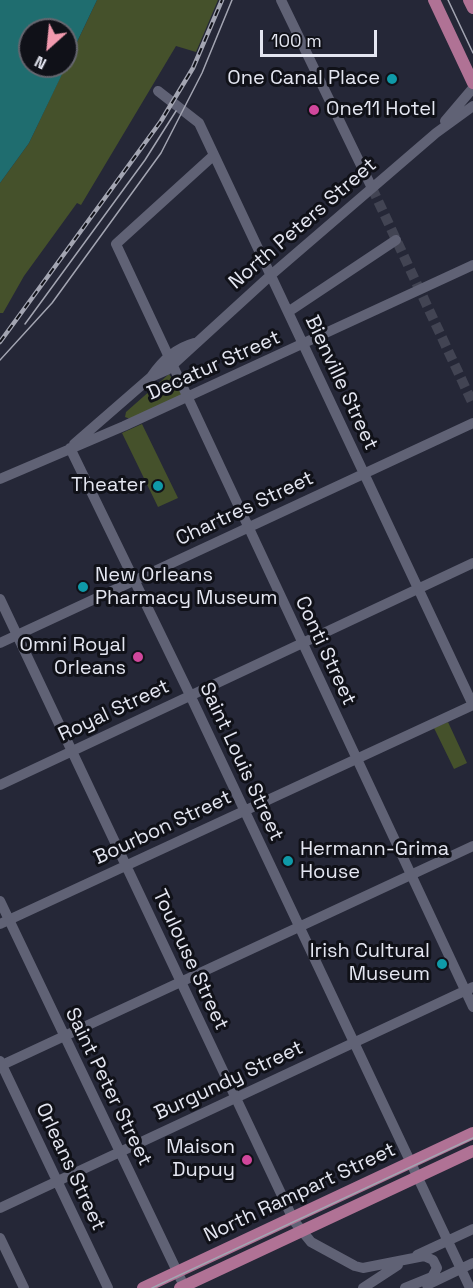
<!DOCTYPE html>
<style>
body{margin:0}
#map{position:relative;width:473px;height:1288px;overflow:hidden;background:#252737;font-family:"Space Grotesk",sans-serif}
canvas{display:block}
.north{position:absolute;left:18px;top:18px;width:60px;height:60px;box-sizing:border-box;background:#101118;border:2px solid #65666f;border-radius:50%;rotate:207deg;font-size:16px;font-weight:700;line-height:24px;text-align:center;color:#e4e6f1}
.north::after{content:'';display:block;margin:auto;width:21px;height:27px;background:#f29aae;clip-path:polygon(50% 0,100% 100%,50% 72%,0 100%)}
.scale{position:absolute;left:260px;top:30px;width:117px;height:27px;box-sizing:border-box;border:3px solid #e4e6f1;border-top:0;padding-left:8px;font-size:18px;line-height:21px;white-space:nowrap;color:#e4e6f1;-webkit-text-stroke:4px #101118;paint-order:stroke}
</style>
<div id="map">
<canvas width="473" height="1288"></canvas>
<div class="north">N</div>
<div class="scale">100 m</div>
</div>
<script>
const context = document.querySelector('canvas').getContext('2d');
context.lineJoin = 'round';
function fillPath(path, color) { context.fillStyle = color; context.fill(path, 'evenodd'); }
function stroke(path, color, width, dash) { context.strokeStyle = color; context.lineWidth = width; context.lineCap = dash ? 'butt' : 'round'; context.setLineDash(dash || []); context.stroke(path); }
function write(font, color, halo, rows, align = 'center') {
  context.font = font + ' "Space Grotesk",sans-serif'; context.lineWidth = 6; context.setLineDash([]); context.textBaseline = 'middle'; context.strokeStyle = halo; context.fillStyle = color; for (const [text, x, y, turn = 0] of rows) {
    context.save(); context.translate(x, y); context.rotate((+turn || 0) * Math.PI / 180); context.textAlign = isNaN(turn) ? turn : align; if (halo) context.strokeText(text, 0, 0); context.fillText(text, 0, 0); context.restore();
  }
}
const green = new Path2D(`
 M97 0H218L196 52 176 46 81 205 77 203 24 276 3 313H0V183L29 143Z
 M169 374 182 393 180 396 130 419 125 417 126 412Z
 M142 424 178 498 158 507 122 433Z
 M448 722 467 763 454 769 434 728Z`);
const water = new Path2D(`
 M0 0H97L66 65V30H30V66H66L29 143 0 183Z`);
const minorTunnel = new Path2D(`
 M372 188 473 404`);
const minor = new Path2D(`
 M281 0 372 188
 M158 91 199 123 473 705
 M445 121 473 88
 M214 155 116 244 473 1007
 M288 312 396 240
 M151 377 167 370 271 275 436 133 473 106
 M74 444 151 377C161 362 176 348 194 343
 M70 448 190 695 470 1288
 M0 479 124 426 473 265
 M0 599 294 1221 311 1242 355 1266 363 1268 424 1256 433 1260 437 1268 432 1277 405 1288
 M0 643 473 423
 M0 785 473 563
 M0 901 185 1288
 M0 924 473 705
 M0 1061 108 1288
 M0 1066 473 846
 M0 1208 473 987
 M0 1238 24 1288
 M417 1255 473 1229
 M427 1285 473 1263
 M363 1288 398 1265`);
const major = new Path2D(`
 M434 0 473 83
 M469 0 473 8
 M143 1288 473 1133
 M180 1288 473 1151`);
const tram = new Path2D(`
 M448 0 473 53
 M25 324 145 160 176 111
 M0 360 52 303 161 153 202 73 232 0
 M152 1288 473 1138`);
const rail = new Path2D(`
 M0 342 161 121 193 68 222 0`);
const markers = [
 [392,79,6,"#0f9aa8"],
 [314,110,6,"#d1479c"],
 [158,486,6,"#0f9aa8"],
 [83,587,6,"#0f9aa8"],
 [138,657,6,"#d1479c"],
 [288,861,6,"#0f9aa8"],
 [442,964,6,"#0f9aa8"],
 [247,1160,6,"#d1479c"]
];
const poiNames = [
 ["One Canal Place",380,79],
 ["One11 Hotel",326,110,"left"],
 ["Theater",146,486],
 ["New Orleans",95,576,"left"],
 ["Pharmacy Museum",95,599,"left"],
 ["Omni Royal",126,646],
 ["Orleans",126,669],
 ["Hermann-Grima",300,850,"left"],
 ["House",300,873,"left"],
 ["Irish Cultural",430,952],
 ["Museum",430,975],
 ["Maison",235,1148],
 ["Dupuy",235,1171]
];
const streetNames = [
 ["North Peters Street",303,224,-41],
 ["Decatur Street",214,366,-24],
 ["Bienville Street",341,383,65],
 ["Chartres Street",245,509,-25],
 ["Conti Street",325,651,65],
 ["Royal Street",114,711,-25],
 ["Saint Louis Street",241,762,65],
 ["Bourbon Street",163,828,-25],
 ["Toulouse Street",190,960,65],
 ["Burgundy Street",229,1081,-25],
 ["Saint Peter Street",108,1087,64],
 ["Orleans Street",70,1167,65],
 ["North Rampart Street",300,1193,-25]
];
fillPath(green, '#45512b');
fillPath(water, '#1f6d6f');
stroke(minorTunnel, '#424453', 10, [10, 5]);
stroke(minor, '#606275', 10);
stroke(major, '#b07295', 12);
stroke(tram, '#a3a5b2', 1.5);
stroke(rail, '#a3a5b2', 4.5);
stroke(rail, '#101118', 2, [7]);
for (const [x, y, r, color] of markers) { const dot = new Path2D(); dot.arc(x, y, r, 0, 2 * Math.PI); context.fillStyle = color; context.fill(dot); stroke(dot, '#101118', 2); }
write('20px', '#e4e6f1', '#101118', poiNames, 'right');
write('20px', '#e4e6f1', '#101118', streetNames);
</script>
